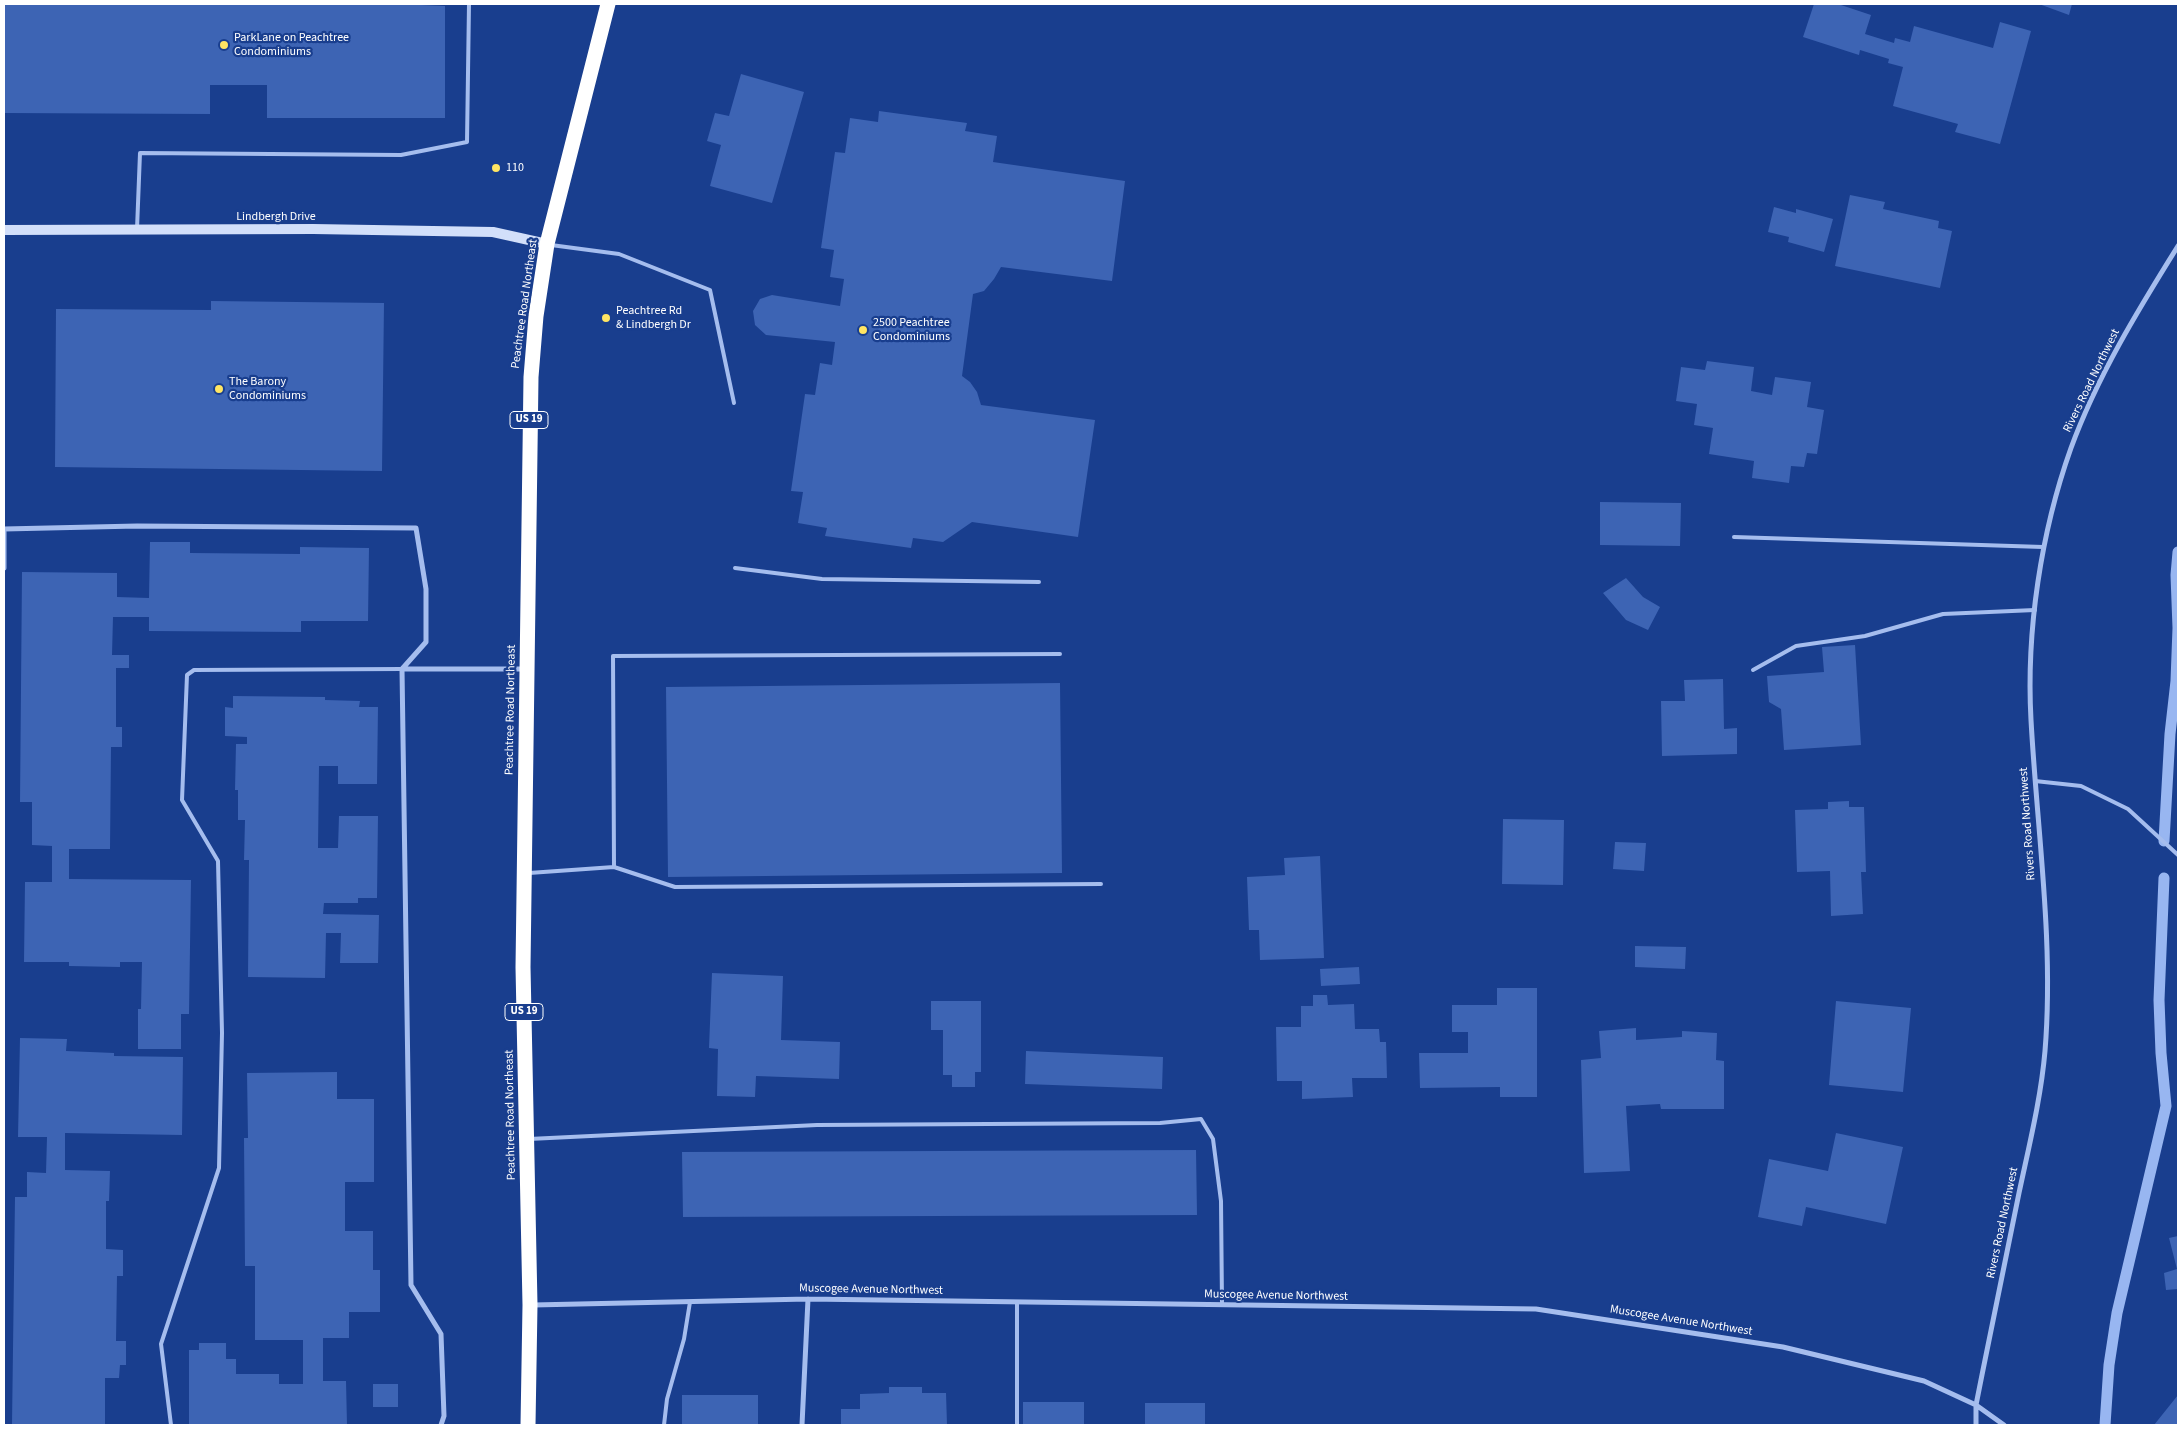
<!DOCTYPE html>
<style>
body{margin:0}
#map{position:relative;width:2182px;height:1429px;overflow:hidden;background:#193e8e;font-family:"Source Sans 3",sans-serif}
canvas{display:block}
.frame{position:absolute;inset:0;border:5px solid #fff;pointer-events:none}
</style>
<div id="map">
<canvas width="2182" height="1429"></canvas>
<div class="frame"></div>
</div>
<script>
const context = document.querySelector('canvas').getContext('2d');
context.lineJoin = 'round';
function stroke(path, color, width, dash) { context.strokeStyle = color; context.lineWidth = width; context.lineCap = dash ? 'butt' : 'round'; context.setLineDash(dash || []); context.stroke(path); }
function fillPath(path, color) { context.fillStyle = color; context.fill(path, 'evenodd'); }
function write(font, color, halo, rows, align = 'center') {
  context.font = font + ' "Source Sans 3",sans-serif'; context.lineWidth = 4.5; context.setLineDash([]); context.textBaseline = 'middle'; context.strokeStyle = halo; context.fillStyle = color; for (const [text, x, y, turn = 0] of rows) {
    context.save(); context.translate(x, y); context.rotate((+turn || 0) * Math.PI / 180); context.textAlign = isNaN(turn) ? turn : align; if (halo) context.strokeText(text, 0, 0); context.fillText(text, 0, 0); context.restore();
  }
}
const stream = new Path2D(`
 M2164 841 2170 734 2176 681 2178 628 2176 575 2178 552
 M2105 1425 2109 1365 2117 1313 2166 1106 2161 1053 2159 1000 2164 878`);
const building = new Path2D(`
 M4 4H398L445 6V118H267V85H210V114L4 113Z
 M1814 4H1838L1871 15 1865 34 1894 43 1895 38 1910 42 1914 26 1993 48 2000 22 2031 31 2000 144 1955 132 1958 124 1893 106 1903 67 1888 63 1889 59 1860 50 1859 55 1803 37Z
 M2039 4H2072L2069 15Z
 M741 74 804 92 772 203 710 186 721 145 707 141 715 113 729 116Z
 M879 111 967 123 965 131 997 136 993 162 1125 181 1112 281 1001 267 994 279 984 291 973 294 962 376 970 382 977 392 981 405 1095 420 1078 537 972 522 943 542 913 538 911 548 825 536 827 528 798 523 803 492 791 491 805 394 815 395 820 363 832 365 835 342 766 335 755 325 753 311 760 299 772 295 840 306 844 279 830 277 834 250 821 248 835 152 845 153 850 118 878 122Z
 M1850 195 1885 202 1883 209 1939 221 1938 228 1952 231 1940 288 1835 266Z
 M1774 207 1796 213V209L1833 219 1824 252 1788 242 1789 237 1768 232Z
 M211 301 384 303 382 471 55 467 56 309 211 310Z
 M1707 361 1754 367 1751 391 1772 395 1775 377 1811 382 1807 407 1824 410 1817 454 1807 453 1804 467 1791 466 1789 483 1752 478 1754 461 1709 454 1713 428 1694 425 1697 404 1676 401 1681 367 1705 370Z
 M1600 502 1681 503 1680 546 1600 545Z
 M150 542H190V553L300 554V547L369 548 368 621H301V632L149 631V617H113L112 655H129V668H116V727H122V747H111L110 849H69V879L191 880 189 1014H181V1049H138V1009H141L142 962H120V967L69 966V962H24L25 882H52V846L32 845V802H20L22 572 117 573V597L149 598Z
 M1626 578 1643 597 1660 607 1648 630 1626 620 1603 593Z
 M1855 645 1861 745 1784 750 1781 709 1769 702 1767 676 1824 672 1822 647Z
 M1723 679 1724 729 1737 728V754L1662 756 1661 701H1685L1684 680Z
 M1060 683 1062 873 668 877 666 687Z
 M233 696 325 697V700L360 701 359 707H378L377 784H338V766H319L318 848H338L339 816H378L377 898H358V903H324L323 914 379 915 378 963H340L341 933H326L325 978 248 977 249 860H244L245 820H238V790H235L236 744H247V737L225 736V707L233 708Z
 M1849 801V807H1864L1866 872H1861L1863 914 1831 916 1830 871 1797 872 1795 810 1828 809V802Z
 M1503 819 1564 820 1563 885 1502 884Z
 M1615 842 1646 843 1644 871 1613 869Z
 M1320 856 1324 958 1260 960 1259 930H1249L1247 877 1285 875 1284 858Z
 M1635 946 1686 947 1685 969 1635 967Z
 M1359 967 1360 984 1321 986 1320 969Z
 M712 973 783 976 781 1040 840 1042 839 1079 756 1076 755 1097 717 1096 718 1049 709 1048Z
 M1497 988H1537V1097H1500V1087L1420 1088 1419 1053H1468V1032H1452V1005H1497Z
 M1313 995H1327L1328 1005 1354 1004 1355 1029H1379L1380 1042H1386L1387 1078H1352L1353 1097 1302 1099V1081H1277L1276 1027H1301V1006H1313Z
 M931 1001H981V1072H975V1087H952V1075H943V1030H931Z
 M1836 1001 1911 1008 1903 1092 1829 1085Z
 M1636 1028V1040L1682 1037V1031L1717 1033 1716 1060 1724 1061V1109H1661L1660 1104 1626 1106 1630 1171 1584 1173 1581 1060 1601 1058 1599 1031Z
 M20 1038 67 1039 66 1051 114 1053V1056L183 1057 182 1135 65 1133V1170L110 1171 109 1201H106V1249L123 1250V1276H117L116 1341H126V1365H120L119 1378H105V1425L12 1424 15 1197H27V1172L46 1173 47 1137H18Z
 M1026 1051 1163 1057 1162 1089 1025 1084Z
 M337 1072V1099H374V1182H345V1231H373V1270H380V1312H349V1338H323V1381H346L347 1425H189V1350H199V1343H226V1359H236V1374H279V1384H303V1340H255V1266H245L244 1138H248L247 1073Z
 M1836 1133 1903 1147 1886 1224 1806 1207 1802 1226 1758 1217 1769 1159 1828 1171Z
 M1196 1150 1197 1215 683 1217 682 1152Z
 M2178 1236V1289L2166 1290 2164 1273 2177 1269 2169 1238Z
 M373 1384H398V1407H373Z
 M889 1387H922V1393H946L947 1425H841V1409H860V1394L889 1393Z
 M682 1395H758V1425H682Z
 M2178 1395V1425H2154Z
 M1023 1402H1084V1425H1023Z
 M1145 1403H1205V1425H1145Z`);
const lane = new Path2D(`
 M137 229 140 153 401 155 467 142 469 4
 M551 245 619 254 710 290 734 403
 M1734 537 2043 547
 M735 568 822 579 1039 582
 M1753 670 1796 646 1865 636 1943 614 2035 610
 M2035 781 2081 786 2128 809 2178 855
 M614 867 613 656 1060 654
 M529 873 614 867 675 887 1101 884
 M529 1139 817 1125 1160 1123 1201 1119 1213 1139 1221 1201 1222 1305
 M1017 1302V1425
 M171 1425 161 1344 219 1168 222 1033 218 861 182 800 187 675 194 670 402 669
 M664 1425 667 1399 684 1339 690 1302`);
const street = new Path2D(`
 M4 568V529L137 526 416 528 426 589V642L402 669 411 1285 441 1334 444 1416 441 1425
 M402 669H524
 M533 1305 808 1299 1536 1309 1783 1347 1924 1381 1976 1405 2004 1425
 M802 1425 808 1299
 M1976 1425V1405C1990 1334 2005 1263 2019 1193 2029 1146 2041 1098 2045 1051 2054 941 2037 830 2031 720 2026 631 2041 532 2071 448 2097 377 2138 310 2178 246`);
const secondary = new Path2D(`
 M4 230 313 229 493 232 547 244`);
const highway = new Path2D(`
 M528 1425 530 1305 523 967 531 377 536 316 547 244 608 4`);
const markers = [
 [224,45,5,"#ffe563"],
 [496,168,5,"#ffe563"],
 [606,318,5,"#ffe563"],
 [863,330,5,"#ffe563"],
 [219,389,5,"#ffe563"]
];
const shields = [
 [529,420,38],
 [524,1012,38]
];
const shieldNames = [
 ["US 19",529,420],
 ["US 19",524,1012]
];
const poiNames = [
 ["ParkLane on Peachtree",234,38],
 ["Condominiums",234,52],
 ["110",506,168],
 ["Peachtree Rd",616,311],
 ["& Lindbergh Dr",616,325],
 ["2500 Peachtree",873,323],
 ["Condominiums",873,337],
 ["The Barony",229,382],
 ["Condominiums",229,396]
];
const streetNames = [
 ["Lindbergh Drive",276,217],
 ["Peachtree Road Northeast",525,304,-82],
 ["Rivers Road Northwest",2092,381,-64],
 ["Peachtree Road Northeast",511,710,-89],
 ["Rivers Road Northwest",2028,824,-94],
 ["Peachtree Road Northeast",511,1115,-91],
 ["Rivers Road Northwest",2003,1223,-78],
 ["Muscogee Avenue Northwest",871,1290,1],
 ["Muscogee Avenue Northwest",1276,1296,1],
 ["Muscogee Avenue Northwest",1681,1321,9]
];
stroke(stream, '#98b6f1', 11);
fillPath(building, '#3d64b4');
stroke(lane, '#a5bdee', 4);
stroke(street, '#a5bdee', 5);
stroke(secondary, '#d2dffa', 10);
stroke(highway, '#fff', 15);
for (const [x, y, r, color] of markers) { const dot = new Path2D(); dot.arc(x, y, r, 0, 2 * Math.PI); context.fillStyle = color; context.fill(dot); stroke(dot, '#193e8e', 2); }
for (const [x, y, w] of shields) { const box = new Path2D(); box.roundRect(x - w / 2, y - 8.5, w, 17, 4); context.fillStyle = '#193e8e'; context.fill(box); stroke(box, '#fff', 1); }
write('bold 11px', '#fff', null, shieldNames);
write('12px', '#fff', '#193e8e', poiNames, 'left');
write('12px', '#fff', '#193e8e', streetNames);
</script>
